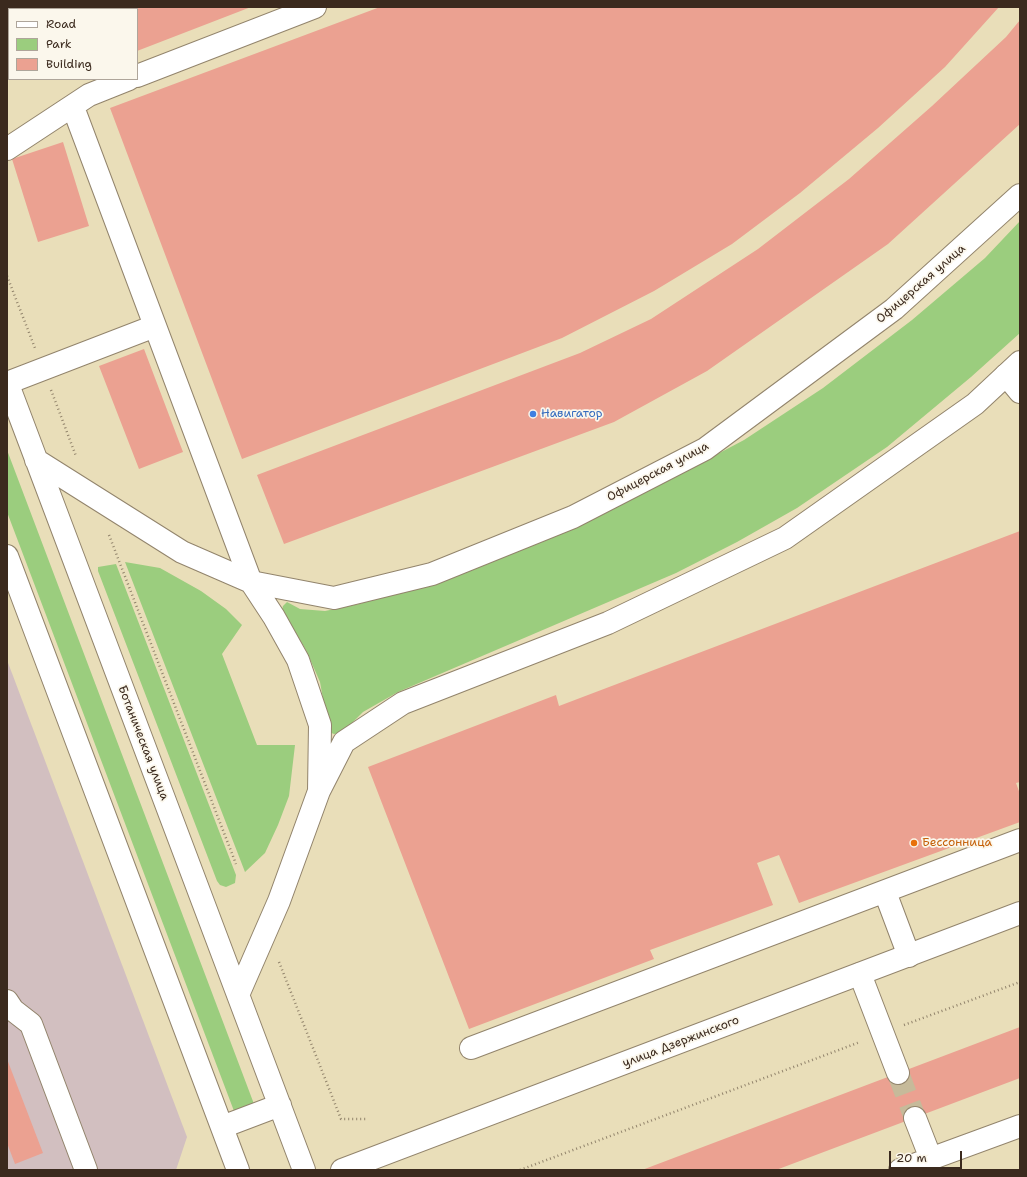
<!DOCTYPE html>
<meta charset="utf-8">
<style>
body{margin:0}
#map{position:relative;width:1027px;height:1177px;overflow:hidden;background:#e9deb9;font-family:"Shantell Sans",sans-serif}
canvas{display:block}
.frame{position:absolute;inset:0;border:8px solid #3b2a1e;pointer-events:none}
.legend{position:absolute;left:8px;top:8px;width:130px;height:72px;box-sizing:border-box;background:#fbf7ec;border:1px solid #aea59a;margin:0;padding:5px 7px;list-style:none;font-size:12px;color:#3b2a1e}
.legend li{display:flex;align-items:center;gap:8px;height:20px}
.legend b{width:20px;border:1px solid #aea59a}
.scale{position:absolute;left:889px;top:1151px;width:73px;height:18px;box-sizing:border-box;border:2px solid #3b2a1e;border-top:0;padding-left:5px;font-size:12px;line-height:14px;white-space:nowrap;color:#3b2a1e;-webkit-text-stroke:3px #fbf7ec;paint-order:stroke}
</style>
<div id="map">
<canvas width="1027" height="1177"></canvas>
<div class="frame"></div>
<ul class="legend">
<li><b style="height:5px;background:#fff"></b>Road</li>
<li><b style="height:11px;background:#9bcd7e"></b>Park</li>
<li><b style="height:11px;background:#eba191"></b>Building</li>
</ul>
<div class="scale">20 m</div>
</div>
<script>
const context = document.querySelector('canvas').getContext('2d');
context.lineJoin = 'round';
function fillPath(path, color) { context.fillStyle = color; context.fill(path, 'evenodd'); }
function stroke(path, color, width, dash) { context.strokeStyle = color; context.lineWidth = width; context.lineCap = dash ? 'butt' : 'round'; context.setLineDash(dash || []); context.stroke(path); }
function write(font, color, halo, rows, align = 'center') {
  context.font = font + ' "Shantell Sans",sans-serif'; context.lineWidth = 3.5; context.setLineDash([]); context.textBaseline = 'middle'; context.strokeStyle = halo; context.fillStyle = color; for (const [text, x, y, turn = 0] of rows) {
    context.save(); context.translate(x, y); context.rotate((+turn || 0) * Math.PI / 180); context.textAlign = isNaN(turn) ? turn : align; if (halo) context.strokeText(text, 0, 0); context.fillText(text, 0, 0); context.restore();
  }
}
const industrial = new Path2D(`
 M7 660 187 1137 176 1170H7Z`);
const green = new Path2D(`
 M1020 221V333L971 377 887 447 797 508 737 542 676 573 398 692 363 712 342 733 334 734 329 732 320 682 306 650 282 610 283 606 287 602 300 609 325 611 359 604 459 572 574 524 657 486 744 440 823 388 912 320 985 258Z
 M7 450 254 1104 234 1111 7 512Z
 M125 562 160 568 201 591 226 609 242 625 222 654 257 745H295L289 796 278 825 265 853 245 872Z
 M116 564 236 875 235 883 226 887 220 885 217 881 98 571V567Z`);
const building = new Path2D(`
 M9 7H36L37 9H10Z
 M80 7H251L137 51V9H81Z
 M380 7H999L945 67 878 128 800 193 732 244 654 291 562 338 242 459 110 108Z
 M1020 20V124L888 244 707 371 614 422 284 544 257 475 580 353 651 319 758 249 849 179 932 106 1006 37Z
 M63 142 89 226 38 242 12 159Z
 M144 349 183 452 139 469 99 366Z
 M1020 531V782L1016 783 1020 794V822L799 903 779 855 757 863 773 905 650 950 654 959 469 1029 368 767 556 695 559 706Z
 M1020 1027V1078L776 1170H642Z
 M7 1059 43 1153 15 1164 7 1143Z`);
const minorTunnel = new Path2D(`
 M898 1073 915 1118`);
const path = new Path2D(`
 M7 276 35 348
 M51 390 76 456
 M109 535 236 864
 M279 962 341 1119H367
 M904 1025 1020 982
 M520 1170 860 1042`);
const minor = new Path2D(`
 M55 7 56 9
 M137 76 315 7
 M73 107 251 582
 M7 149 89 95 129 79
 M1006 375 1020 392
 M7 383 155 326
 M885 892 909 956
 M860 974 898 1073
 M7 1001 13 1010 31 1024 86 1170
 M471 1048 1020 840
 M915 1118 931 1159
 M900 1170 1020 1126`);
const major = new Path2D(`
 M7 382 304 1170
 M36 460 182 552 251 582 334 598 432 574 573 517 705 449 894 309 1020 195
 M7 556 238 1170
 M319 791 344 742 403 703 608 623 785 538 975 404 1020 362
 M238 995 279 901 319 791 320 725 298 660 274 617 251 582
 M222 1127 280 1105
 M342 1170 1020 913`);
const markers = [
 [533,414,4,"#3f7fe0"],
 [914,843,4,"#e8710a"]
];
const streetNames = [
 ["Офицерская улица",921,284,-41],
 ["Офицерская улица",658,472,-28],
 ["Ботаническая улица",143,743,69],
 ["улица Дзержинского",681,1042,-21]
];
const shopNames = [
 ["Навигатор",541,414]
];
const foodNames = [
 ["Бессонница",922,843]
];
fillPath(industrial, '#d2bfc0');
fillPath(green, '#9bcd7e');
fillPath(building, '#eba191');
stroke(minorTunnel, '#c6ba9a', 22, [22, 11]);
stroke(minor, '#92846c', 24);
stroke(major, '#92846c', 24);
stroke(path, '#92846c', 2.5, [1, 3]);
stroke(minor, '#fff', 22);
stroke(major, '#fff', 22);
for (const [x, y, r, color] of markers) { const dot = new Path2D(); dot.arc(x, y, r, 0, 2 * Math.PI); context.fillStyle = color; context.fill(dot); stroke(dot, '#fbf7ec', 1.5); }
write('12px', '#3b2a1e', '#fbf7ec', streetNames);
write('12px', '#366cbe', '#fbf7ec', shopNames, 'left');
write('12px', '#c56008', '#fbf7ec', foodNames, 'left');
</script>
